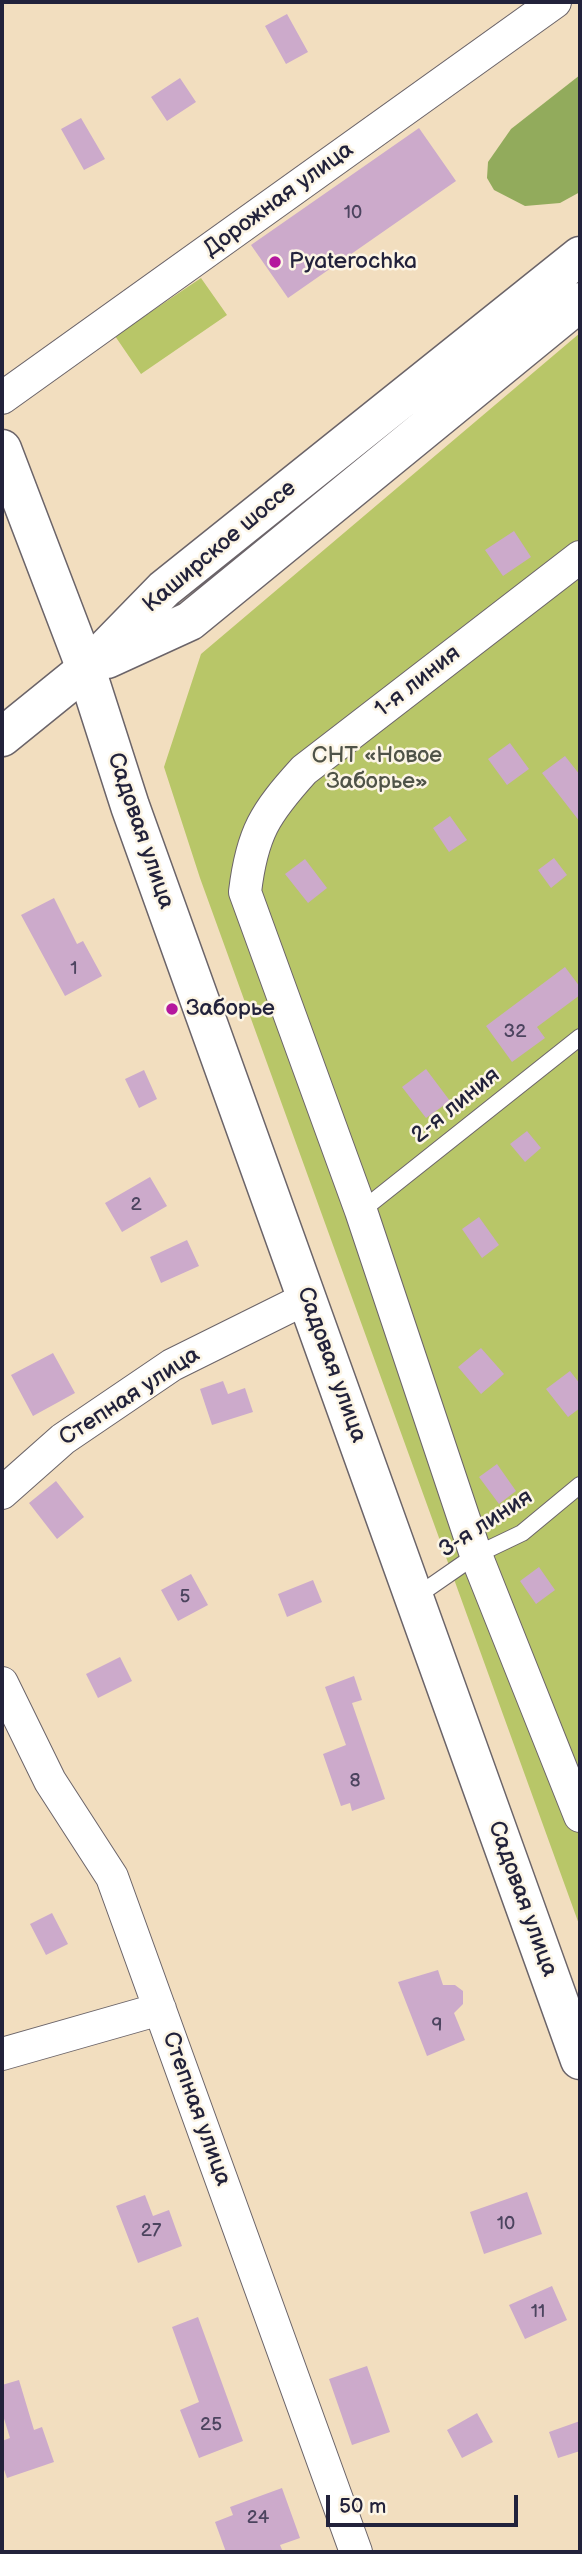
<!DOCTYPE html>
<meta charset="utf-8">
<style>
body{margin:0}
#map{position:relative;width:582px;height:2554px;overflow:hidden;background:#f2debf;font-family:"Balsamiq Sans",sans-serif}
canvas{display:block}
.frame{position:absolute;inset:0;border:4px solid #22223b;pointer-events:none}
.scale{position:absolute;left:326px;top:2495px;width:192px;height:32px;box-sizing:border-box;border:4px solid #22223b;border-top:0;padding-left:9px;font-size:21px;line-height:24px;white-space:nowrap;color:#22223b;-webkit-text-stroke:5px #fcf5e5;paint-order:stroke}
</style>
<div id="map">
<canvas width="582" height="2554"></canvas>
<div class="frame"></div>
<div class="scale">50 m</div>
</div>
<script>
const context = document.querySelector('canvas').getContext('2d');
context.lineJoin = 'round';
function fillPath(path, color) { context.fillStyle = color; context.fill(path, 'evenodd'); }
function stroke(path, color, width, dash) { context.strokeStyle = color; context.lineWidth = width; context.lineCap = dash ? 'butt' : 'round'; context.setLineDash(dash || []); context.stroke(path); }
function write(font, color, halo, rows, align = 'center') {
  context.font = font + ' "Balsamiq Sans",sans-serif'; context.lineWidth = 5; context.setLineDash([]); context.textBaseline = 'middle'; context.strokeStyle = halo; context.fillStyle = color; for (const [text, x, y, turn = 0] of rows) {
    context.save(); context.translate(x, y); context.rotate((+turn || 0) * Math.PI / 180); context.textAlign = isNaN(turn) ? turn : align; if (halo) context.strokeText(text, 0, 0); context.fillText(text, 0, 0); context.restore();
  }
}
const green = new Path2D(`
 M201 278 227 315 141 374 115 336Z
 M580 333V1927L200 878 164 767 201 654Z`);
const forest = new Path2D(`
 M580 75V192L560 203 525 206 494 190 487 178 488 162 511 129Z`);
const building = new Path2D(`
 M287 14 308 52 286 64 265 26Z
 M180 78 196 102 167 121 151 97Z
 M81 118 105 159 84 170 61 129Z
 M419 128 456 181 288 298 251 245Z
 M514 531 531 557 503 576 485 550Z
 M510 743 529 769 507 785 488 759Z
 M565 756 580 775V822L542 773Z
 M450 816 467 840 449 852 433 828Z
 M554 858 567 875 551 888 538 870Z
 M305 859 327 888 308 903 285 874Z
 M54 898 77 944 83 941 102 976 65 996 21 915Z
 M565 967 580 987V995L537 1027 545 1038 512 1062 486 1026Z
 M426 1069 450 1101 426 1118 402 1087Z
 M144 1070 157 1099 139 1108 125 1079Z
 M527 1131 541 1148 525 1162 510 1144Z
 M150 1177 167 1206 122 1232 105 1203Z
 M479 1217 499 1245 482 1258 462 1229Z
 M187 1240 199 1266 161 1283 150 1257Z
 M481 1348 504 1374 481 1394 458 1367Z
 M53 1353 75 1393 33 1416 11 1375Z
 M570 1371 580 1384V1408L568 1417 546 1389Z
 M223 1381 228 1394 245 1388 253 1412 212 1425 200 1389Z
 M497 1464 516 1491 499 1504 479 1477Z
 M56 1481 84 1517 57 1539 29 1503Z
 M539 1567 555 1590 536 1604 520 1581Z
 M191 1574 208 1605 178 1621 161 1590Z
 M313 1580 322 1602 287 1617 278 1594Z
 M120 1657 132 1681 98 1698 86 1674Z
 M354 1676 362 1700 352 1703 385 1799 352 1811 350 1803 341 1806 323 1754 346 1745 325 1687Z
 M52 1913 68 1944 46 1955 30 1924Z
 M438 1970 443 1985H455L463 1991V2004L454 2013 465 2040 427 2056 398 1982Z
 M527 2192 542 2234 484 2254 470 2212Z
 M145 2195 153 2216 169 2210 182 2246 138 2263 116 2206Z
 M552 2286 567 2320 525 2339 509 2305Z
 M198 2317 243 2441 199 2458 180 2410 199 2402 172 2327Z
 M367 2366 390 2432 352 2445 329 2379Z
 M19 2380 34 2430 42 2427 54 2462 7 2478 2 2464V2441L10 2438 2 2412V2385Z
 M477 2413 493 2442 462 2458 447 2430Z
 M580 2421V2451L558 2458 549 2432Z
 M282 2488 300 2538 280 2545 283 2552H226L215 2522 233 2515 230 2507Z`);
const lane = new Path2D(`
 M361 1211 580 1037
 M414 1598 476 1555 522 1533 580 1485`);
const street = new Path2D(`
 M2 398 555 2
 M580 557 304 770C265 813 252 833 245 892L361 1211 476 1555 580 1816
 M2 1493 63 1439 172 1365 307 1298
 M2 1683 50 1781 112 1877 356 2552
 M2 2054 160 2009`);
const secondary = new Path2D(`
 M2 449 86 669 130 806 580 2060`);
const primary = new Path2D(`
 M107 659 190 621 580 302
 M2 737 86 669 164 589 580 256`);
const markers = [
 [275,262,7,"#b5179e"],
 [172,1009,7,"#b5179e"]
];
const numberNames = [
 ["10",353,213],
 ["1",74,969],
 ["32",515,1032],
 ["2",136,1205],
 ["5",185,1597],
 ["8",355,1781],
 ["9",437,2026],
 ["10",506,2224],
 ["27",151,2231],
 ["11",538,2312],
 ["25",211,2425],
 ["24",258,2518]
];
const streetNames = [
 ["Дорожная улица",279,200,-36],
 ["Каширское шоссе",220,547,-40],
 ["1-я линия",418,682,-38],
 ["Садовая улица",140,831,71],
 ["2-я линия",456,1106,-39],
 ["Садовая улица",331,1365,70],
 ["Степная улица",130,1397,-33],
 ["3-я линия",486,1524,-33],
 ["Садовая улица",522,1899,70],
 ["Степная улица",196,2109,70]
];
const poiNames = [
 ["Pyaterochka",289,262],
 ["Заборье",186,1009]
];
const parkNames = [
 ["СНТ «Новое",377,756],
 ["Заборье»",377,782]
];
fillPath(green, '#b8c668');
fillPath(forest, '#92ab5c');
fillPath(building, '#ccaacb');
stroke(lane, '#6b6469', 18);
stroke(street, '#6b6469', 34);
stroke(secondary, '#6b6469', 41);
stroke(primary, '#6b6469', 41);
stroke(lane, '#fff', 16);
stroke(street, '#fff', 32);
stroke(secondary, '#fff', 38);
stroke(primary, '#fff', 38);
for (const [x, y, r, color] of markers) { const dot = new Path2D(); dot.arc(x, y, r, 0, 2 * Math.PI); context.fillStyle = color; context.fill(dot); stroke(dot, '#fcf5e5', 2.5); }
write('19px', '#4c445f', null, numberNames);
write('23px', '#22223b', '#fcf5e5', streetNames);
write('23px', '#22223b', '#fcf5e5', poiNames, 'left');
write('23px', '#4f5348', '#fcf5e5', parkNames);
</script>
